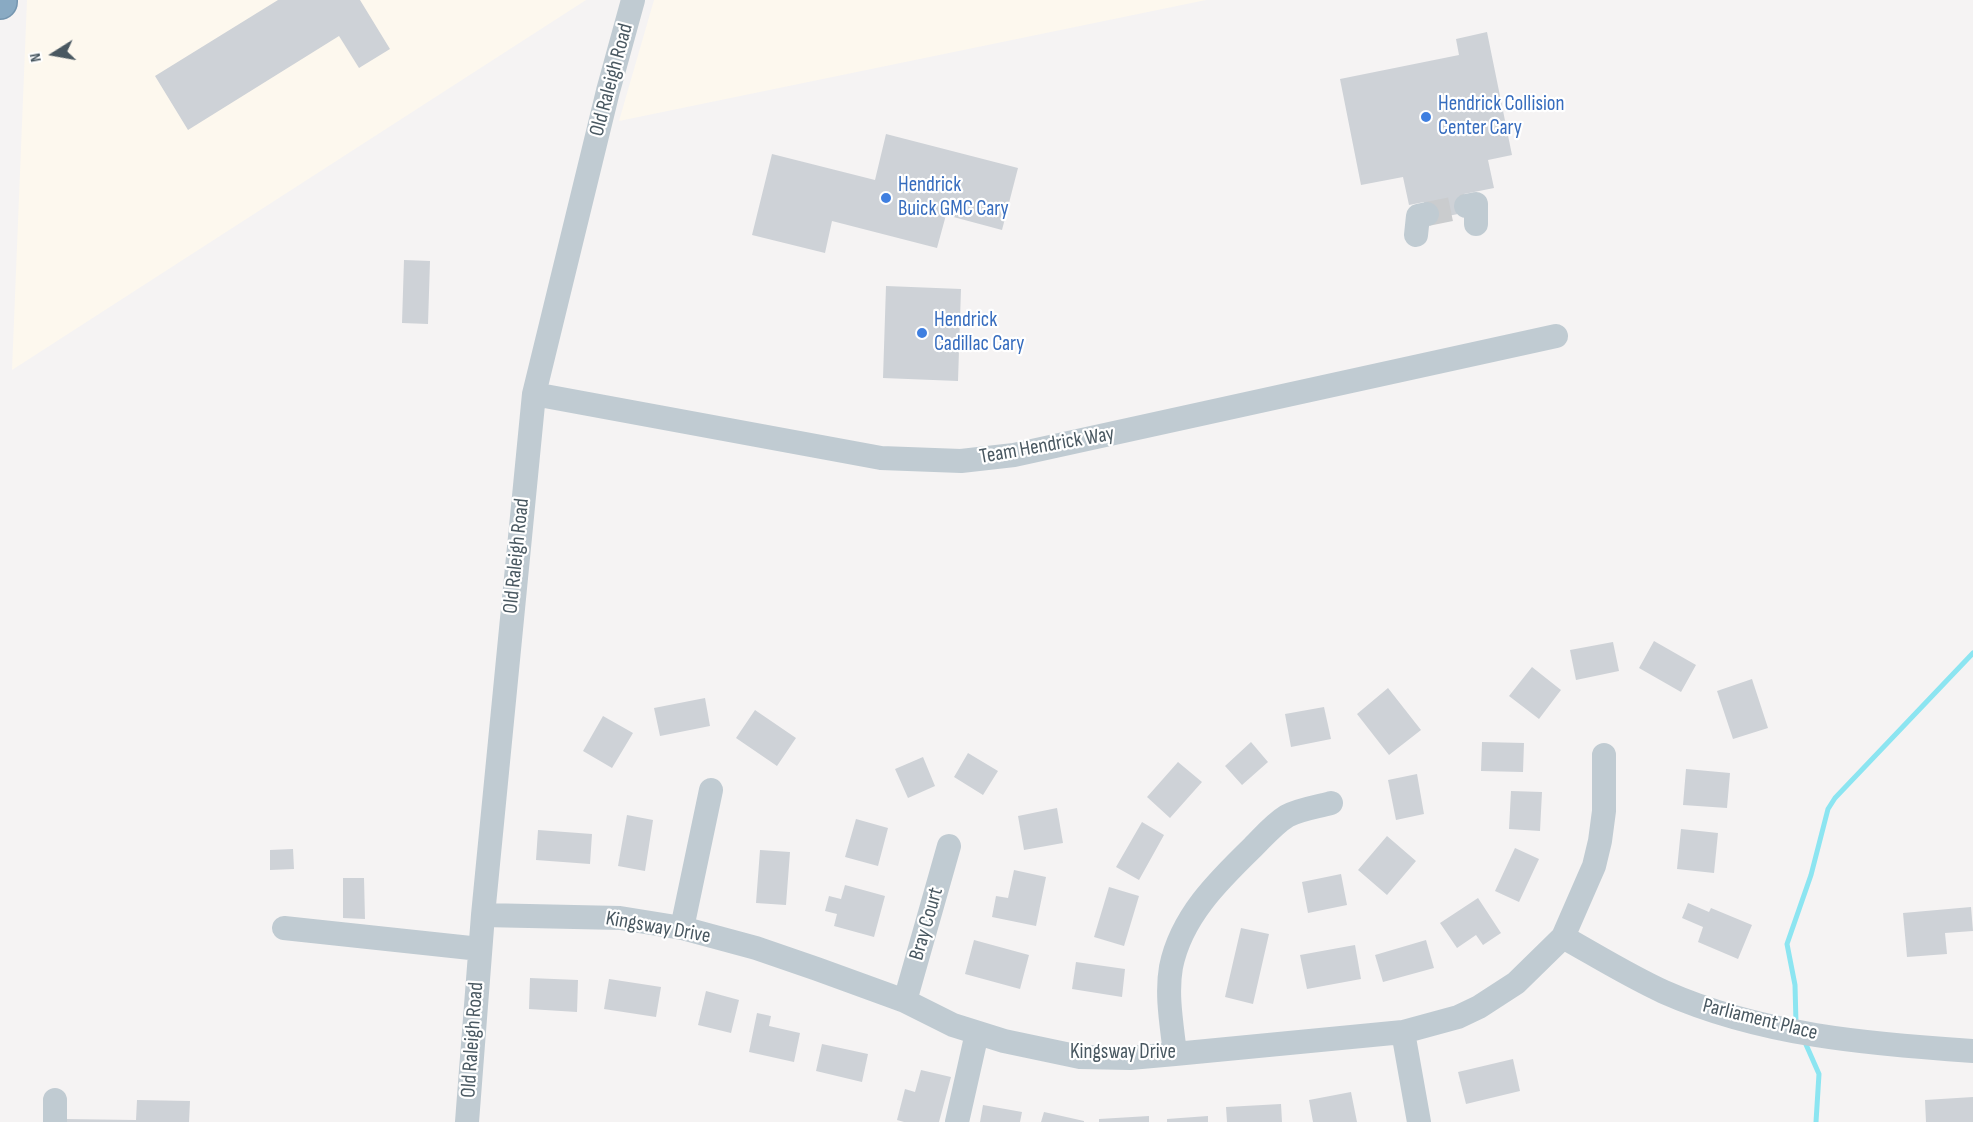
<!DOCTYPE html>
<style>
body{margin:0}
#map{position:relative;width:1973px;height:1122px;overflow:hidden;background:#f5f3f3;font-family:"Sofia Sans Condensed",sans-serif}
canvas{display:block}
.north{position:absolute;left:24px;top:24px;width:60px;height:60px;-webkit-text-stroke:4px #fff;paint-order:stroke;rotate:259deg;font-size:16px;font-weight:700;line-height:24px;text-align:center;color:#495861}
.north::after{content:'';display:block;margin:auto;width:21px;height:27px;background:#495861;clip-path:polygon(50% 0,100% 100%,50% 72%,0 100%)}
</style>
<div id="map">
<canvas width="1973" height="1122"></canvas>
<div class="north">N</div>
</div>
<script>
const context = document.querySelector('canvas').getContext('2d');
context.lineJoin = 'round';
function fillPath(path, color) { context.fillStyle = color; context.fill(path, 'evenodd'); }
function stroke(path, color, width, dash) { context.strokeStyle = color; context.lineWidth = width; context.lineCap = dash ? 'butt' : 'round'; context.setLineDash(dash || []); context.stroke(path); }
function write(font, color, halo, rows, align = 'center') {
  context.font = font + ' "Sofia Sans Condensed",sans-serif'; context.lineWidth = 4.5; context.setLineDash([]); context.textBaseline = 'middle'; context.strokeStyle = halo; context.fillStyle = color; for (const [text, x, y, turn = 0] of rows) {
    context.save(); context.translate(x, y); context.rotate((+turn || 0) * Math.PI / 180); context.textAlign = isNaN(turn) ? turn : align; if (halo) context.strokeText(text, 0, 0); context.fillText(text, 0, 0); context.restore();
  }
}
const commercial = new Path2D(`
 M27 0H586L12 370Z
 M654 0H1206L619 121Z`);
const stream = new Path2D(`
 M1796 1023 1795 985 1787 944 1811 875 1828 809 1835 798 1973 653
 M1804 1040 1819 1074 1816 1122`);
const building = new Path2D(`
 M278 0H360L390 49 359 68 339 36 188 130 155 76Z
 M1487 32 1512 155 1488 160 1494 188 1464 194 1468 212 1428 220 1424 202 1409 205 1403 177 1361 185 1340 79 1459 55 1456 39Z
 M886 134 1018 168 1002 230 946 215 937 248 832 221 825 253 752 235 772 154 875 180Z
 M404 260 430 261 428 324 402 323Z
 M886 286 961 289 958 381 883 378Z
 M1654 641 1696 665 1681 692 1639 668Z
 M1613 642 1619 671 1576 680 1570 650Z
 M1532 667 1561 690 1539 719 1509 696Z
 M1752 679 1768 728 1733 739 1717 691Z
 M1388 688 1421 730 1389 755 1357 714Z
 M705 698 710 726 660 736 654 708Z
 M1324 707 1331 739 1291 747 1285 714Z
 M755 710 796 738 777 766 736 738Z
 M603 716 633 733 612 768 583 751Z
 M1251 742 1268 762 1242 785 1225 766Z
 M1482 742 1524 743 1523 772 1481 771Z
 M968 753 998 771 983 795 954 777Z
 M923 757 935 786 908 798 895 769Z
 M1178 762 1202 782 1170 818 1147 797Z
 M1686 769 1730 773 1727 808 1683 805Z
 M1417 774 1424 814 1396 820 1388 780Z
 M1511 791 1542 792 1540 831 1509 829Z
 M1057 808 1063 843 1024 850 1018 816Z
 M627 815 653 820 645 871 618 866Z
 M856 819 888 828 878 866 845 857Z
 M1142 822 1164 835 1139 880 1116 867Z
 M1681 829 1718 833 1714 873 1677 869Z
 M538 830 592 834 590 864 536 860Z
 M1387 836 1416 861 1387 895 1358 870Z
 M1515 848 1539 859 1519 902 1495 891Z
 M293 849 294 869 270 870V850Z
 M760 850 790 852 786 905 756 903Z
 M1014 870 1046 877 1036 926 992 917 996 896 1008 898Z
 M1341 874 1347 905 1308 913 1302 882Z
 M343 878H364L365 919 343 918Z
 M845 885 885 896 874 937 834 926 837 914 825 911 829 896 841 899Z
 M1109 887 1139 896 1124 946 1094 937Z
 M1478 898 1501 933 1483 945 1476 935 1457 948 1440 923Z
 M1688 903 1709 912 1711 908 1752 925 1738 959 1698 942 1703 927 1682 918Z
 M1971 907 1973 931 1945 933 1947 954 1907 957 1903 913Z
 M1241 928 1269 934 1253 1004 1225 997Z
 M974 940 1029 955 1020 989 965 974Z
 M1426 940 1434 968 1383 982 1375 955Z
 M1355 945 1361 979 1307 989 1300 955Z
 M1076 962 1125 969 1122 997 1072 989Z
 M530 978 578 980 577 1012 529 1009Z
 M609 979 661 987 656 1017 604 1009Z
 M706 991 739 1000 731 1033 698 1025Z
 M757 1013 771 1016 769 1026 800 1033 794 1062 749 1052Z
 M822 1044 868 1054 862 1082 816 1071Z
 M1513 1059 1520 1091 1466 1104 1458 1072Z
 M921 1070 951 1077 939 1122H904L897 1120 905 1089 915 1092Z
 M1351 1092 1357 1122H1313L1309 1100Z
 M1973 1097V1122H1926L1925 1100Z
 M137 1100 190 1101 189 1122H64V1119L136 1120Z
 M1281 1104 1282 1122H1227L1226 1107Z
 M983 1105 1022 1112 1020 1122H980Z
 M1044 1112 1084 1121V1122H1041Z
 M1149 1116V1122H1099V1119Z
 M1208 1116V1122H1167V1119Z`);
const minorTunnel = new Path2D(`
 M1427 214 1466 206`);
const minor = new Path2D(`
 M1466 206 1476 204V224
 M1416 235 1418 216 1427 214
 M534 394 881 458 961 461 1014 455 1556 336
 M483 915 620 918 682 928 756 948 817 969 905 1001 953 1025 1004 1041 1080 1057 1130 1058 1175 1054 1403 1032 1458 1017 1479 1007 1516 983 1563 937 1594 866 1600 841 1604 811V755
 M284 928 480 949
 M682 928 711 790
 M1563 937C1597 956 1629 976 1664 992 1761 1035 1868 1044 1973 1051
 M905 1001 949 846
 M1403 1032 1419 1122
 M1175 1054C1172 1026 1166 995 1171 967 1181 917 1218 881 1253 847 1264 836 1274 824 1287 816 1300 809 1317 807 1331 803
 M55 1122V1100
 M467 1122 483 915 534 394 608 91 633 0
 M957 1122 977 1033`);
const highway = new Path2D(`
 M0 2V0`);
const markers = [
 [1426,117,6,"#3f7fe0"],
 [886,198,6,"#3f7fe0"],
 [922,333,6,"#3f7fe0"]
];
const streetNames = [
 ["Old Raleigh Road",612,80,-75],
 ["Team Hendrick Way",1047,446,-10],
 ["Old Raleigh Road",517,556,-84],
 ["Bray Court",927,924,-74],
 ["Kingsway Drive",658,928,10],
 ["Parliament Place",1760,1020,14],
 ["Old Raleigh Road",473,1040,-86],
 ["Kingsway Drive",1123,1053]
];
const shopNames = [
 ["Hendrick Collision",1438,105],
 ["Center Cary",1438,129],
 ["Hendrick",898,186],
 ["Buick GMC Cary",898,210],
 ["Hendrick",934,321],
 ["Cadillac Cary",934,345]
];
fillPath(commercial, '#fdf8ee');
stroke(stream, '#8ce5f1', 5);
fillPath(building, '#ced2d7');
stroke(minorTunnel, '#caccce', 24, [24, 12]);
stroke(highway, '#7495af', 36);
stroke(minor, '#c0cbd2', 24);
stroke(highway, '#89aac3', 33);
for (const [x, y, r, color] of markers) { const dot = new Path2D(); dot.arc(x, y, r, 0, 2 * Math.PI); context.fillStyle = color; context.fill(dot); stroke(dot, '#fff', 2); }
write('21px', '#495861', '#fff', streetNames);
write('21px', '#366cbe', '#fff', shopNames, 'left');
</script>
